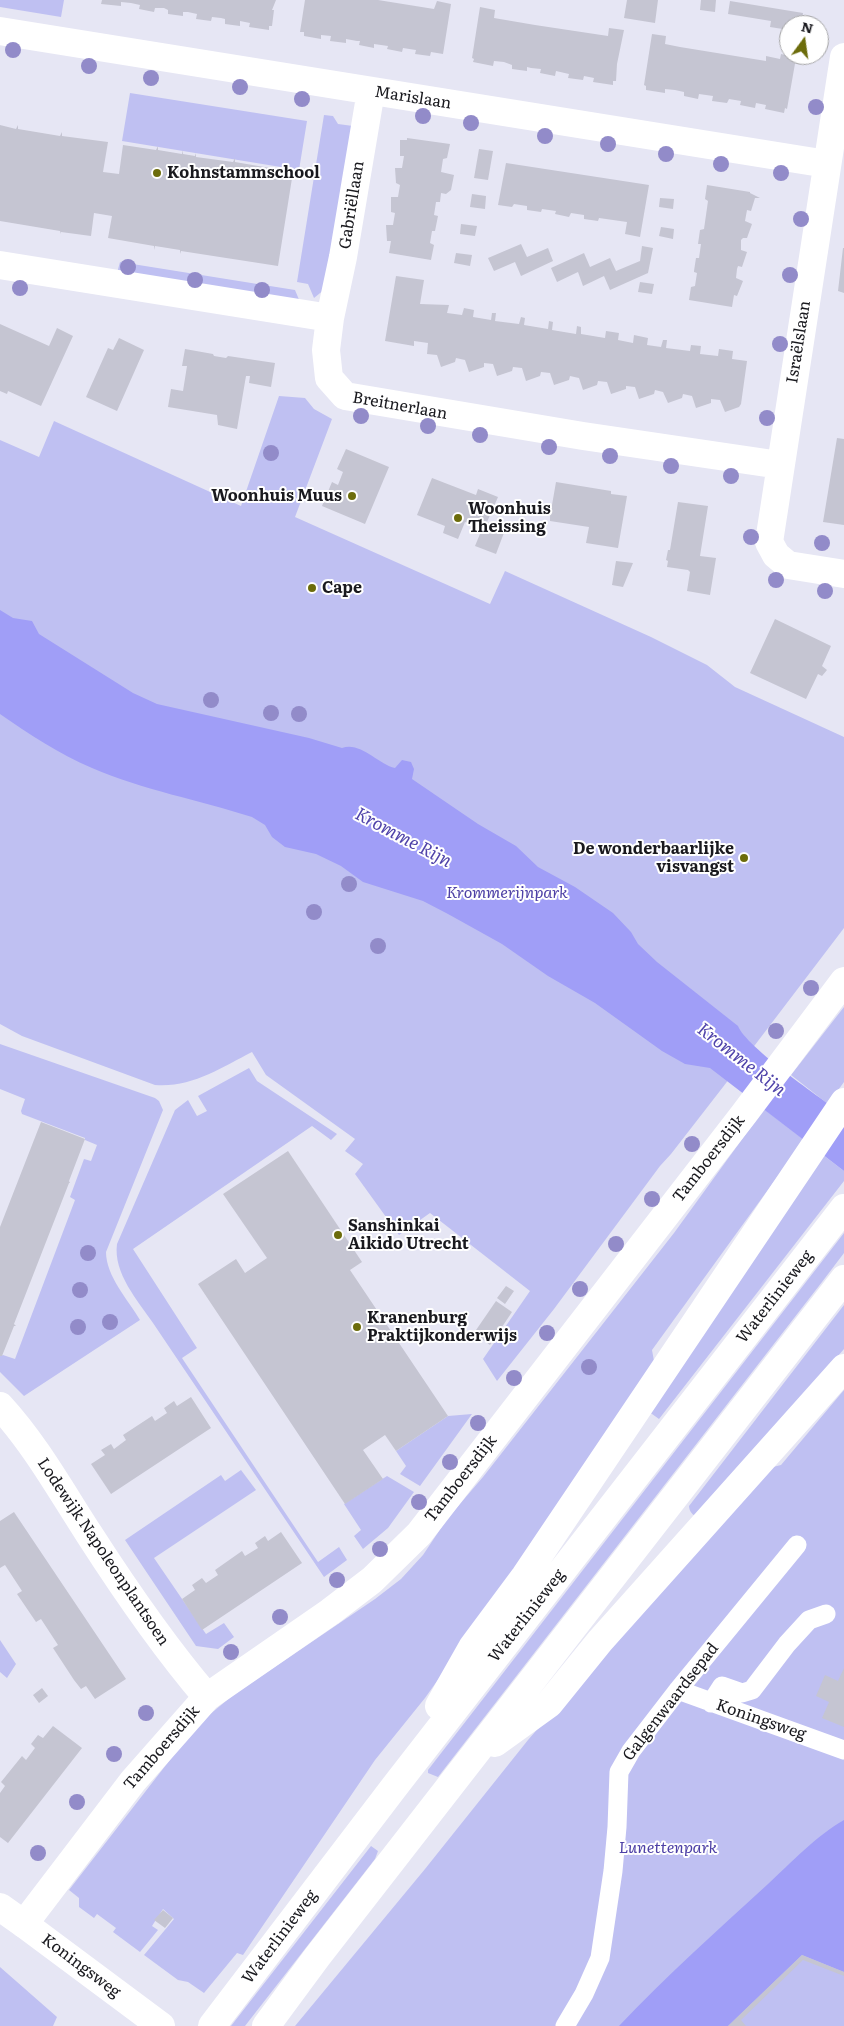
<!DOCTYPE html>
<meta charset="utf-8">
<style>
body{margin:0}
#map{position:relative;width:844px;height:2026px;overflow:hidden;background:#e6e6f4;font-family:Literata,serif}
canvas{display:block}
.north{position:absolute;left:779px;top:15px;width:50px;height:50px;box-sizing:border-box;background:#fff;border:1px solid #a3a3a5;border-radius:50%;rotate:14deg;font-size:14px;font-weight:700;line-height:20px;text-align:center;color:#19191e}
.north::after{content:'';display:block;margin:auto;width:18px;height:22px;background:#6c6c0b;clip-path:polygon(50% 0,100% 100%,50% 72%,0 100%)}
</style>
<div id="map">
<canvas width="844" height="2026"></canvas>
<div class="north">N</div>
</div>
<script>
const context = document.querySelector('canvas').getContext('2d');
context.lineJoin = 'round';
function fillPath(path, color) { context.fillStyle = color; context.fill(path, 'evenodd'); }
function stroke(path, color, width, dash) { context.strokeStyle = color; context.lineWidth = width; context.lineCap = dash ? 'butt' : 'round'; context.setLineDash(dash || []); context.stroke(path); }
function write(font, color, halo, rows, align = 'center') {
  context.font = font + ' Literata,serif'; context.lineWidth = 4; context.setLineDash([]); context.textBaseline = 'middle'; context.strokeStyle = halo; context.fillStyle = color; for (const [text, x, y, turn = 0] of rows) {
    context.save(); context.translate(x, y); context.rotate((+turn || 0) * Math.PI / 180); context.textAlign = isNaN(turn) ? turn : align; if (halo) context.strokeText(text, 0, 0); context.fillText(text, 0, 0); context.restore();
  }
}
const green = new Path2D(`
 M0 0H64L61 17 0 7Z
 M130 93 307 121 299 170 122 141Z
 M324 115 333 116 338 124 353 126 325 289 314 298 308 284 297 282Z
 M120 262 295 290 300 302 117 273Z
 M279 396 305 398 314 409 332 419 295 517 490 604 505 571 651 637 707 665 735 687 844 737V928L723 1087 671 1154 660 1166 554 1309 497 1381 483 1359 530 1291 430 1213 399 1235 355 1174 363 1164 345 1151 355 1139 266 1075 252 1052C221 1068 191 1088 155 1085L22 1036 0 1024V440L39 457 54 421 241 506Z
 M844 1007V1082L828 1104 791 1075Z
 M0 1044 155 1098 159 1101 163 1110 106 1252C106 1276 128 1300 140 1320L24 1396 0 1372V1356L3 1355 15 1359 75 1200 70 1197 84 1159 91 1161 97 1145 85 1140V1138L22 1114 21 1111 25 1099 0 1089Z
 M249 1068 257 1081 337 1134 331 1140 312 1126 133 1249 197 1348 182 1358 318 1562 339 1547 347 1560 324 1577 153 1323C138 1301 113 1273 117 1244L175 1110 188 1100 197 1116 207 1111 198 1096Z
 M764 1109 804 1140 652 1350 654 1361 521 1563 425 1698 375 1760 243 1955 237 1953 204 1993 188 1982 178 1980 144 1955 174 1919 163 1909 152 1926 158 1930 140 1952 113 1932 116 1928 97 1914 94 1918 79 1907V1898L69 1890 197 1725 232 1696 375 1599 401 1579 423 1555 447 1519 483 1477 674 1233Z
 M823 1155 844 1171V1181L659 1419 645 1409Z
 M844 1233V1253L822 1282 438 1777 428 1773V1770Z
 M844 1305V1349L698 1517C693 1516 689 1511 689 1506Z
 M844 1390V2026H295L425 1869 528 1740 723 1515 769 1468 781 1465Z
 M472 1414 420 1486 400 1474 406 1466 396 1451 448 1416Z
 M241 1470 256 1490 154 1558 206 1634 224 1623 234 1637 218 1649 196 1646 125 1540 221 1475 225 1481Z
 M387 1476 414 1492 388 1528 363 1549 354 1536 361 1530 344 1504Z
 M0 1640 16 1664 7 1678 0 1672Z
 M371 1846 378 1851 375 1859 245 2026H231Z
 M0 1967 57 2017 53 2026H0Z`);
const water = new Path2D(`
 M0 610 13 618 32 621 39 634 133 693 157 704 309 738 342 748C360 741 378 764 395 768L402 760 411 762 414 769 412 779 478 824 516 846 538 867 575 887 613 913 631 932 638 944 657 962 738 1026C746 1047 822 1099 844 1115V1171L710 1068 685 1064 662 1051 595 1003 548 976 502 944 448 914 423 901 363 882 341 866 316 854 285 847 272 837 265 825 252 817C199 800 143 790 92 768 59 754 29 734 0 714Z
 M844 1820V1972L802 1955 728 2026H619C666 1976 718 1930 768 1884 791 1863 817 1835 844 1820Z`);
const building = new Path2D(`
 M102 0H276L272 10H274L272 26H269V30L249 27 250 23 240 21V26L225 24V19L221 18 212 17 211 21 196 19 197 14 188 12H183V16L168 14V10L164 8H155L154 12 139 9 140 5 131 3 121 2V6L101 4Z
 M305 0H378L434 9 437 1 451 4 443 54 431 52 430 56 415 54 416 50 403 48 402 52 387 49 388 46 374 44V48L359 45 360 41H357L346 39V43L330 41 331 36 321 35V39L304 36V32H300Z
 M627 0H658L655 23 624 18Z
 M701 0H716L715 12 700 10Z
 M730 1 803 13 801 25H789V30L770 27 771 21 728 14Z
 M480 7 495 10 494 18 535 25 608 36 609 28 624 30 617 64 616 81H613V85L593 82 594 78 584 76 583 80 568 78 569 74 556 71 555 76 540 73 541 69 531 68 527 67V71L512 69V65L504 62 494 61 493 66 473 62 474 59 472 58Z
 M652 34 666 36 665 44 680 47 766 61V56L780 59 781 54 796 58 787 109 785 108 784 113 765 109 766 105 756 103 755 108 740 105 741 101 729 99 727 103 712 101 713 96 699 94 698 99 684 96V92L675 90 665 89V93L646 90V86L644 85Z
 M0 125 16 129 18 125V129L60 136 62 132V136L108 142 103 172 119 174 123 145 156 150 158 146V150L182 154 183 150V154L195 156 196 153V157L233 162 235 158V162L293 172 278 266 181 251 180 254V250L155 246 154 250V246L108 238 112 216 94 213 91 236 61 232V234L60 231 0 221Z
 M407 138 450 144 447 158 443 159 441 172 454 175 451 190 446 194 441 193 440 202H436L434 215 438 216 435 231H432L430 243 434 245 431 260 389 253 391 241H387L386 225H393L395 213 391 212V197H398L400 185 396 183 395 168H402L404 156H400V140H407Z
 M479 149 493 151 488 180 474 178Z
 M506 163 649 185 640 237 625 234 627 222 599 218 598 221 584 219V215L571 213 569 217 555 214 556 211 542 209 541 212 527 210V206L514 204 512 207 498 205Z
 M707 185 750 192V193L760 198H755L751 211 747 210 745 221 752 224 747 238H743L741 240V250L747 252 742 267 738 266 737 269 736 278 743 281 737 296 734 295 732 307 689 300 691 287 695 286 697 273 694 272V271L696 258H699L701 244H698L700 230 704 229 708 201 705 199Z
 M472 194 486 196 485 209 470 207Z
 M660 198 674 199 673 209 659 207Z
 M461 224 477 226 475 236 460 234Z
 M661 227 674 229 673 239 659 236Z
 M521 244 527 257 548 248 553 261 521 276 515 262 494 271 488 258Z
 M642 246 653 248 648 273 610 290 604 276 583 286 578 272 557 282 551 268 584 253 590 267 610 258 616 271 640 261Z
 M843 248H844V293L838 291Z
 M456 253 472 255 470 266 454 263Z
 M396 276 424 280 420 304 449 305 447 313 462 315 464 308 474 310 473 317 491 320 492 313H496L495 321 519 324 521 317 525 318 524 325 548 329 549 321 553 322 552 330 576 334 577 326 581 327V334L605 338 606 331 619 333 618 340 633 343 634 335 648 338 647 345 661 347 663 340H667L666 348 690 351 691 345 701 346 700 354 718 356 719 349 733 351 732 359 747 361 741 404 739 407 725 412 720 400 711 399V403L696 408 692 396 683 394 682 398 668 403 663 392 655 390 654 394 639 399 635 387 626 386V389L611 394 607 382 598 381 597 385 583 390 579 378 570 376 569 380 554 385 550 373 541 372 540 376 526 381 522 368 513 367 512 371 497 376 493 364 484 363V367L469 372 465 360 456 358 455 362 441 367 437 355 427 354 428 343 414 341V346L385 341Z
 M640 282 654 284 652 294 638 292Z
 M0 324 49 346 57 328 73 336 41 406 8 391 7 394 0 391Z
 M119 338 144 350 117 411 86 397 108 348 113 350Z
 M185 349 213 354 214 356 226 358 228 356 275 363 271 387 249 383 250 376H246L237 429 218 425 217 415 168 407 171 389 183 391 187 366H182Z
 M837 438 844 439V525L823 522Z
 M346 449 389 467 365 524 322 506 332 482 338 485 343 472 337 469Z
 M432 478 476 495 478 489 498 497 487 522 505 530 496 554 475 546 482 529 465 522 458 539 443 533 445 526 417 515Z
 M556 482 611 491V494L627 496 618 548 586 543 589 527 550 521V505H552Z
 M678 502 708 506 700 556 716 558 710 595 687 591 690 572 688 570 667 567 668 561 666 560 668 550H670Z
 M616 561 633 563 623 587 612 585Z
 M775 619 831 646 822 666 827 670 822 676 818 674 806 699 750 673Z
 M41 1122 85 1139 69 1181 70 1183H69L14 1324 16 1326H14L2 1356H0V1227Z
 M288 1151 362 1262 350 1270 448 1416 396 1451 385 1435 363 1450 383 1479 345 1504 198 1284 236 1259 245 1273 267 1258 223 1194Z
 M506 1286 514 1291 505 1304 497 1298Z
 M496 1301 512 1312 490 1345 474 1333Z
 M191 1397 211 1428 111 1494 91 1464 105 1455 101 1450 111 1444 114 1449 126 1440 123 1435 152 1416 155 1421 167 1413 164 1408 174 1401 177 1406Z
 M14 1512 126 1679 95 1699 86 1686 81 1689 74 1680 53 1648 58 1645 41 1619 36 1622 17 1594 22 1591 5 1565 0 1568V1521Z
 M281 1532 302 1563 202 1630 182 1599 195 1590 192 1585 202 1578 206 1583 218 1575 215 1570 242 1551 245 1556 258 1548 255 1543 265 1536 268 1541Z
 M844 1668V1727L822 1718 829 1702 816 1696 825 1675 838 1681Z
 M42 1688 48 1696 39 1703 33 1695Z
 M53 1726 82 1748 8 1843 0 1837V1793L5 1786 1 1782 22 1756 26 1760 35 1748 31 1744 38 1735 43 1738Z
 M163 1910 173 1918 165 1928 154 1920Z
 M802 1955 844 1972V1976L803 1960 741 2020 746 2026H728Z`);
const lane = new Path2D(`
 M678 1690 844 1750
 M711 1703 722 1686 742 1693 752 1690 787 1644 809 1620 826 1614
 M565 2026 584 1994 600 1958 613 1871 617 1827 619 1772 631 1751 678 1690 797 1545`);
const street = new Path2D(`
 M0 31 827 164
 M844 57 769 542 776 555 788 565 844 574
 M0 265 330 318 326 350 329 378 345 396 583 436 780 465
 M330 318 343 257 371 91
 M0 1406C35 1444 61 1491 89 1534 125 1590 164 1647 207 1697
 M0 1907 24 1924`);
const secondary = new Path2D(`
 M161 2026 24 1924 133 1781 207 1697 330 1612 372 1580 419 1534 744 1114 844 981`);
const primary = new Path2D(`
 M439 1706 473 1646 525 1576 844 1102
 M495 1743 549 1704 600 1641 844 1368
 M212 2026 395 1786 844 1208
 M266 2026 317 1957 844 1279`);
const trees = [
 [13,50],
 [89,66],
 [151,78],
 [240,87],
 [302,99],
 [816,107],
 [423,116],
 [471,123],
 [545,136],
 [608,144],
 [666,154],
 [721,164],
 [781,173],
 [801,219],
 [128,267],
 [790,275],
 [195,280],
 [20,288],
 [262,290],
 [780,344],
 [361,416],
 [767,418],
 [428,426],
 [480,435],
 [549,447],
 [271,453],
 [610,456],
 [671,466],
 [731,476],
 [751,537],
 [822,543],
 [776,580],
 [825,591],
 [211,700],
 [271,713],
 [299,714],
 [349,884],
 [314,912],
 [378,946],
 [811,988],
 [776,1031],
 [692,1144],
 [652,1199],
 [616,1244],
 [88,1253],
 [580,1289],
 [80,1290],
 [110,1322],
 [78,1327],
 [547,1333],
 [589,1367],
 [514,1378],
 [478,1423],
 [450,1462],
 [419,1502],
 [380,1549],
 [337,1580],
 [280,1617],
 [231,1652],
 [146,1713],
 [114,1754],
 [77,1802],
 [38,1853]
];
const markers = [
 [157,173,5,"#6c6c0b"],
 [352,496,5,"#6c6c0b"],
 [458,518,5,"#6c6c0b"],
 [312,588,5,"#6c6c0b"],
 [744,858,5,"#6c6c0b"],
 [338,1235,5,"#6c6c0b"],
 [357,1327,5,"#6c6c0b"]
];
const streetNames = [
 ["Marislaan",413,98,9],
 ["Gabriëllaan",352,205,-81],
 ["Israëlslaan",799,342,-81],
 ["Breitnerlaan",400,406,10],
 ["Tamboersdijk",709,1159,-52],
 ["Waterlinieweg",775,1297,-52],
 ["Tamboersdijk",461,1479,-52],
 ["Lodewijk Napoleonplantsoen",103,1552,56],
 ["Waterlinieweg",527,1616,-52],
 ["Galgenwaardsepad",671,1702,-52],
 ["Koningsweg",761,1720,19],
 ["Tamboersdijk",162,1748,-49],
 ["Waterlinieweg",280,1937,-53],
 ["Koningsweg",81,1966,37]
];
const poiNames = [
 ["Kohnstammschool",167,173],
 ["Woonhuis Muus",342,496,"right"],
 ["Woonhuis",468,509],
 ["Theissing",468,527],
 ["Cape",322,588],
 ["De wonderbaarlijke",734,849,"right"],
 ["visvangst",734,867,"right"],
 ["Sanshinkai",348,1226],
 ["Aikido Utrecht",348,1244],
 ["Kranenburg",367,1318],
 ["Praktijkonderwijs",367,1336]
];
const parkNames = [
 ["Krommerijnpark",507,893],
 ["Lunettenpark",668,1848]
];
const waterNames = [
 ["Kromme Rijn",403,838,28],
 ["Kromme Rijn",741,1060,38]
];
fillPath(green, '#bfc0f2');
fillPath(water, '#a09ef7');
fillPath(building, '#c5c5d2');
stroke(lane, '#fff', 19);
stroke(street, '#fff', 28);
stroke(secondary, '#fff', 28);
stroke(primary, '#fff', 28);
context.fillStyle = '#928bc9';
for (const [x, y] of trees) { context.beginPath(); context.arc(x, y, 8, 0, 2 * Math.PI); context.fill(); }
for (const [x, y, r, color] of markers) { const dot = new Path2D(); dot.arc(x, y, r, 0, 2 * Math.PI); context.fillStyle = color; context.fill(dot); stroke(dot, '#fff', 2); }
write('16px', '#19191e', '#fff', streetNames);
write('bold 16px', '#19191e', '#fff', poiNames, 'left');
write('italic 16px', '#4d40a6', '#fff', parkNames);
write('italic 18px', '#5044aa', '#fff', waterNames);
</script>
